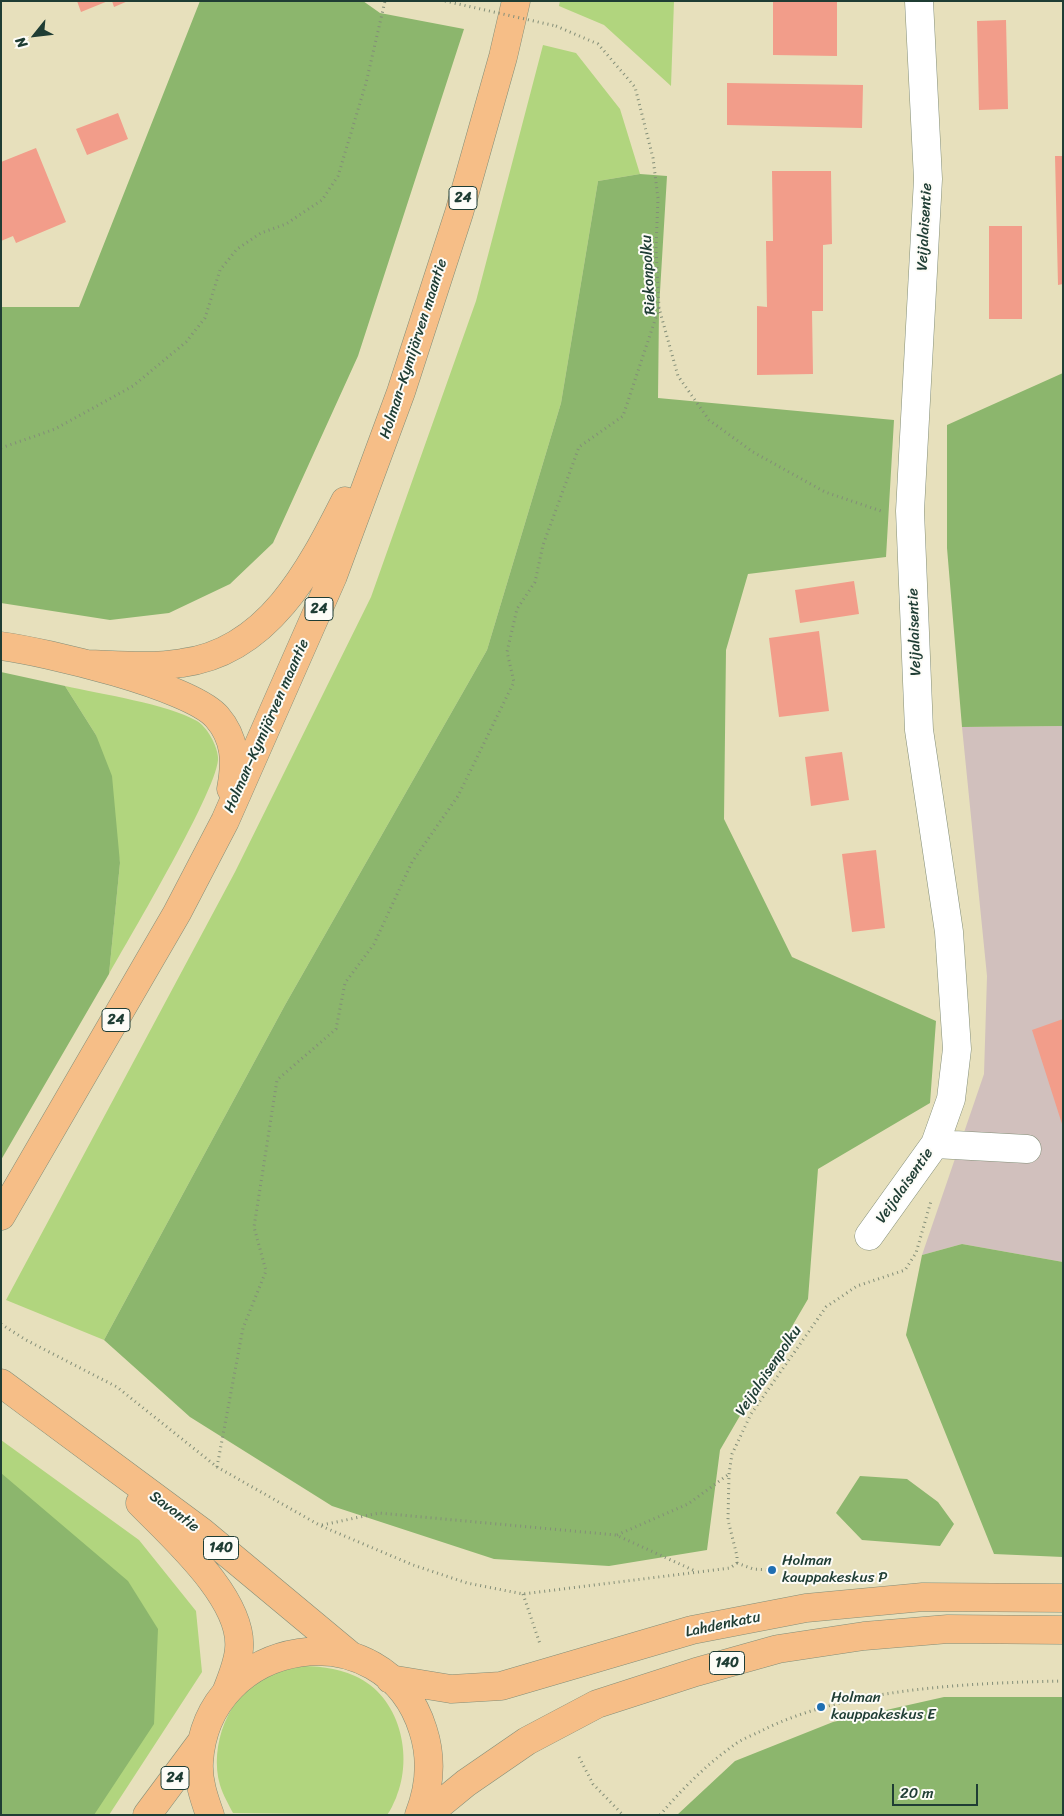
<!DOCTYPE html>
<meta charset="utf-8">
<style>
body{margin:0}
#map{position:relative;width:1064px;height:1816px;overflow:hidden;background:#e7e0bc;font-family:Sriracha,sans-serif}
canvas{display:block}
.frame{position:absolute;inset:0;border:2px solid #1f3d34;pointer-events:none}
.north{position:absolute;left:10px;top:10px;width:50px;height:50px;-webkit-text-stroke:4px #fdfcf7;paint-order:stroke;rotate:241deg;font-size:14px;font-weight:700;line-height:20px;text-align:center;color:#1f3d34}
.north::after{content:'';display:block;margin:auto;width:18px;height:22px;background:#1f3d34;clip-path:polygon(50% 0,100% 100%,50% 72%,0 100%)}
.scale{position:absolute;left:892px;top:1784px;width:86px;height:22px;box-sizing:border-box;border:2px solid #1f3d34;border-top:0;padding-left:6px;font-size:15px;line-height:18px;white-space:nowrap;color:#1f3d34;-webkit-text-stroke:4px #fdfcf7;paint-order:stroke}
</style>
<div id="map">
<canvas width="1064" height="1816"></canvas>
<div class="frame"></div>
<div class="north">N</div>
<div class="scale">20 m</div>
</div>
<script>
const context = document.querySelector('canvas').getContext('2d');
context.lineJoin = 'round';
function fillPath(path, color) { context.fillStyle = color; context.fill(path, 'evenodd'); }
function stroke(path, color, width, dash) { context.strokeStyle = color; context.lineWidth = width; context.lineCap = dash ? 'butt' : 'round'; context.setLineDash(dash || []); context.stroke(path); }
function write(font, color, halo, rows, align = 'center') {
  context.font = font + ' Sriracha,sans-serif'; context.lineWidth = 4; context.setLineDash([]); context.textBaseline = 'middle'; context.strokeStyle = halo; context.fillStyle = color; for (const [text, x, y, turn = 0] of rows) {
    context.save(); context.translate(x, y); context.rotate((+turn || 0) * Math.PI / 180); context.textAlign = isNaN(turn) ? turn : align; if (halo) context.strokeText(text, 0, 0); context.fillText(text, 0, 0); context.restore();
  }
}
const industrial = new Path2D(`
 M1063 726V1262L962 1244 922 1255 984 1074 987 976 962 727Z`);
const green = new Path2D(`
 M560 1H674L671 86 604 25 559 6Z
 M543 45 576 53 620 109 640 174 598 181 561 403 487 650 285 1005 104 1340 6 1300 235 872 371 597 476 301Z
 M65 686C100 694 168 704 197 721 207 727 217 745 218 757 221 784 128 940 109 974L120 863 96 735Z
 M1 1440 139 1540 196 1611 202 1672 109 1815H1Z
 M295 1666C317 1666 335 1667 355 1676 400 1696 414 1756 396 1798 393 1804 391 1810 387 1815L233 1813C229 1805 223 1795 220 1785 209 1746 228 1695 266 1676 275 1672 285 1670 295 1666Z`);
const forest = new Path2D(`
 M200 1H363L380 13 464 29 358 356 273 543 230 584 169 613 110 620 1 603V307H79Z
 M640 174 667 176 659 308 658 398 894 420 886 557 748 574 726 650 724 819 792 957 936 1021 930 1103 818 1169 808 1299 720 1450 707 1550 609 1566 494 1559 332 1506 190 1417 104 1340 285 1005 487 650 561 403 598 181Z
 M1063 373V726L962 727 947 548V425Z
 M1 672 65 686 96 735 112 776 120 863 109 974 1 1160Z
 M962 1244 1063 1262V1557L994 1554 906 1335 922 1255Z
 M1 1473 128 1581 158 1629 154 1724 94 1815H1Z
 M860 1476 907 1479 938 1502 954 1524 940 1546 862 1540 836 1513Z
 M944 1697H1063V1815H677L735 1761 833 1722Z`);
const building = new Path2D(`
 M77 1H108L81 12Z
 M112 1H128L114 7Z
 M773 1H837V56L773 55Z
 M1006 20 1008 109 979 110 977 21Z
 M727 83 863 85 862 128 727 125Z
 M118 113 128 139 87 155 76 129Z
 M36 148 66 222 16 243 13 236 1 241V162Z
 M1055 156H1063V284L1058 285Z
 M772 171H831L832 244 823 245V311H812L813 374 757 375V306L767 307 766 241H773Z
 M989 226H1022V319H989Z
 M854 581 859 614 800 623 795 590Z
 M819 631 829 711 779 717 769 638Z
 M842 752 849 800 811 806 805 757Z
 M876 850 885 928 852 932 842 854Z
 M1063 1019V1124H1062L1032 1030Z`);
const path = new Path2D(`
 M556 26 598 44 635 87 653 158 658 198 656 249 659 308 678 376 709 420 753 452 825 492 881 511
 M1 448 55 429 133 386 186 342 205 318 220 270 237 249 261 233 286 224 322 200 338 176 366 83 385 1
 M1 1324 26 1340 117 1387 217 1467 321 1526 413 1565 467 1583 523 1594 730 1568 737 1563
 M217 1467 243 1328 266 1271 254 1227 277 1080 336 1029 345 983 374 944 412 862 458 796 514 682 507 652 517 609 535 582 543 545 579 447 623 416 659 308
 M322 1525 379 1513 616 1535 695 1571
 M617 1535 688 1504 729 1474
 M737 1563V1556L728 1520 729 1474 732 1454 751 1414 826 1307 857 1286 905 1270 916 1253 931 1201
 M737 1563 753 1569 772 1570
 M523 1594 540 1644
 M579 1757 593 1784 623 1815
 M660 1815C682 1789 706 1765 734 1745 742 1739 753 1735 761 1731 846 1688 969 1683 1063 1681`);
const minor = new Path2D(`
 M935 1144 1027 1149
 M869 1236 935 1144 951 1099 957 1049 949 932 919 730 910 511 928 179 919 1`);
const major = new Path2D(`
 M1 1383 202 1532 351 1656
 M140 1503C172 1536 244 1599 239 1649 238 1663 232 1677 227 1690
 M390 1679 451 1689 501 1686 692 1630 806 1608 923 1597 1063 1598
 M147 1815 202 1741
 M210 1815C204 1798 198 1781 199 1763 206 1635 385 1608 423 1730 432 1758 430 1787 419 1815
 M427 1815 466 1783 527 1741 597 1704 696 1672 778 1649 864 1636 948 1629 1063 1630`);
const highway = new Path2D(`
 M1 646C46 652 190 686 217 717 236 739 236 762 231 789
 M87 664C119 665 151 668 182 663 268 652 310 570 345 501
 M1 1216 177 913 225 821 333 576 401 392 459 213 503 57 516 1`);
const pathBridge = new Path2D(`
 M445 1 556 26`);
const markers = [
 [772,1570,5,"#1f6fb2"],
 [821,1707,5,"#1f6fb2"]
];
const shields = [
 [463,198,28],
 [319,609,28],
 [116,1020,28],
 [221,1548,35],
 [727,1663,35],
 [175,1778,28]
];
const shieldNames = [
 ["24",463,198],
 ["24",319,609],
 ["24",116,1020],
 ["140",221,1548],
 ["140",727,1663],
 ["24",175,1778]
];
const streetNames = [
 ["Veijalaisentie",925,227,-87],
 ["Riekonpolku",649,275,-93],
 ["Holman–Kymijärven maantie",414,349,-72],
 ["Veijalaisentie",915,632,-92],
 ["Holman–Kymijärven maantie",267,726,-66],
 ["Veijalaisentie",905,1186,-55],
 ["Veijalaisenpolku",769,1371,-56],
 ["Savontie",174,1512,37],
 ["Lahdenkatu",723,1625,-12]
];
const poiNames = [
 ["Holman",782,1561],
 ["kauppakeskus P",782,1578],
 ["Holman",831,1698],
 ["kauppakeskus E",831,1715]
];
fillPath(industrial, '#d1c0bd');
fillPath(green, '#b1d57e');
fillPath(forest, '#8cb66d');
fillPath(building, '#f29d8a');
stroke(minor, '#838e78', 29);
stroke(major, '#838e78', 29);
stroke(highway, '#838e78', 29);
stroke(path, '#838e78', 3, [1, 4]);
stroke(minor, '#fff', 28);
stroke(major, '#f6be87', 28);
stroke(highway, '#f6be87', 28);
stroke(pathBridge, '#838e78', 3, [1, 4]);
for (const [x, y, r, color] of markers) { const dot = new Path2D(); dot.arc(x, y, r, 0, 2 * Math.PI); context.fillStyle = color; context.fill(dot); stroke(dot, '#fdfcf7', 2); }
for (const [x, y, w] of shields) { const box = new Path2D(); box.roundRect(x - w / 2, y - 11.5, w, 23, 4); context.fillStyle = '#fdfcf7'; context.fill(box); stroke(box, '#1f3d34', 1); }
write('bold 14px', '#1f3d34', null, shieldNames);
write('15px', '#1f3d34', '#fdfcf7', streetNames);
write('15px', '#1f3d34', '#fdfcf7', poiNames, 'left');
</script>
